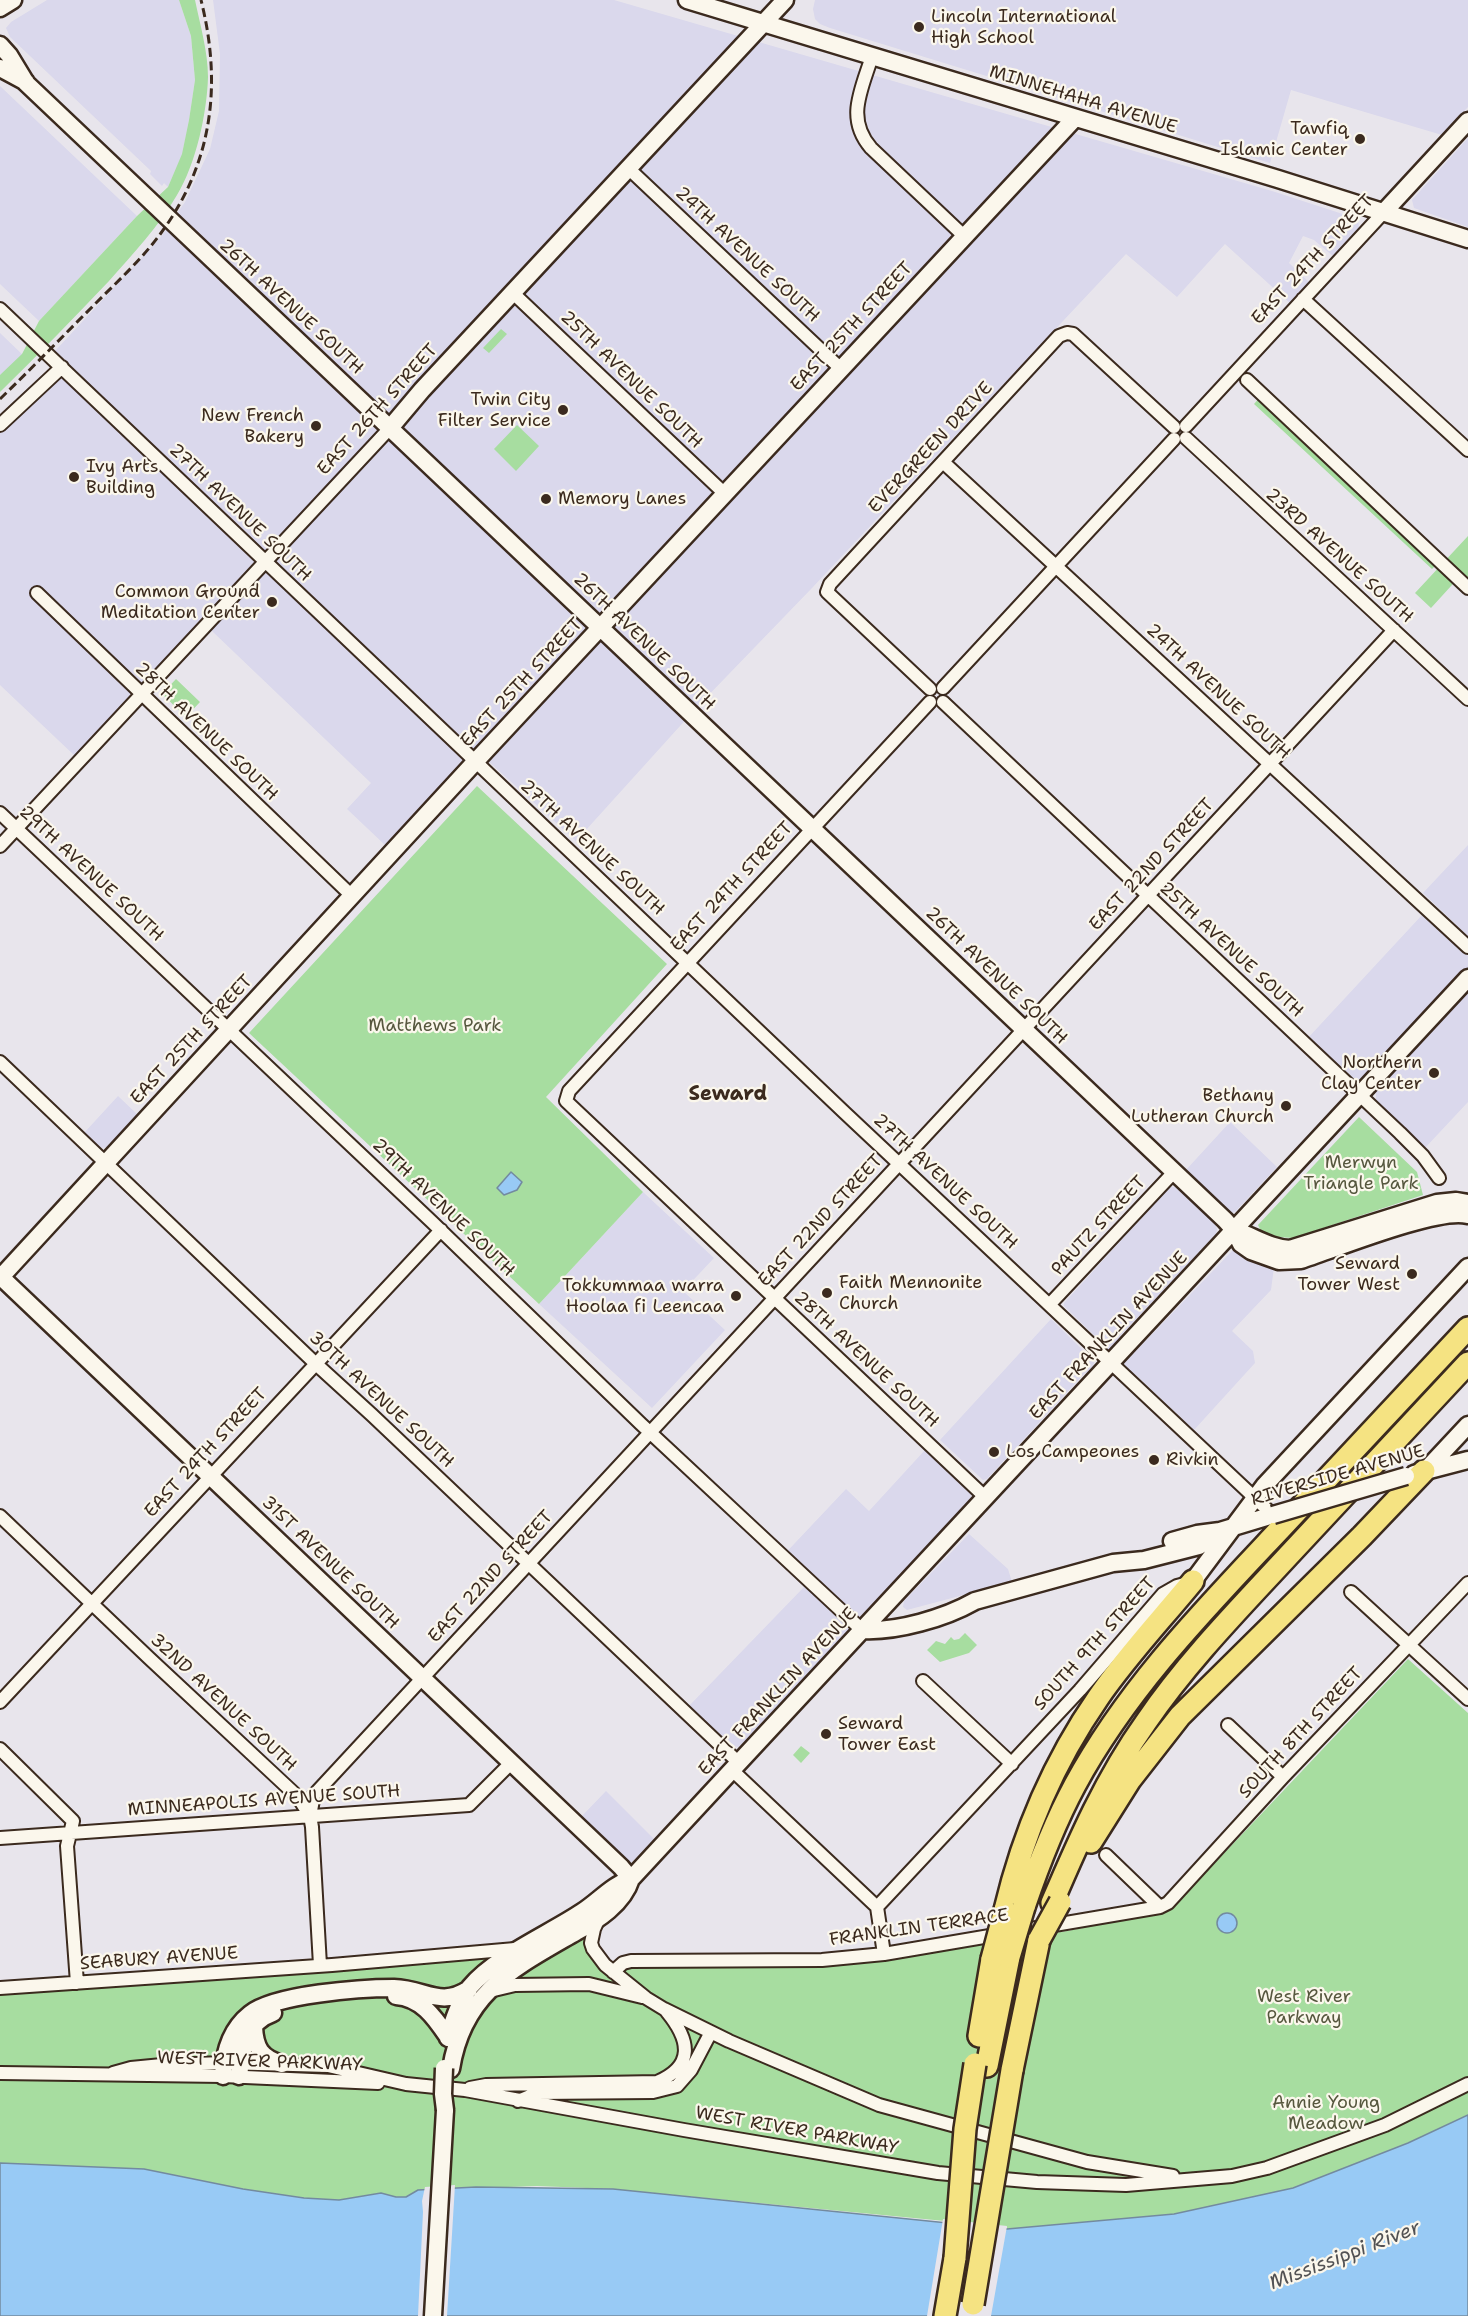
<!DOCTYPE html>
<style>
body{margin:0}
canvas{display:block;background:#e8e5ec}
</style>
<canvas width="1468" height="2316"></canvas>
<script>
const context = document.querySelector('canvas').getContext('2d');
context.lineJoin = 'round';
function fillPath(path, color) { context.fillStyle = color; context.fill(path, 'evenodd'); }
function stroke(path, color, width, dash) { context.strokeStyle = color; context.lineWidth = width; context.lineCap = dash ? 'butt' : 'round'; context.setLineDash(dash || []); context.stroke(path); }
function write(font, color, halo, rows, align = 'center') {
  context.font = font + ' "Shantell Sans",sans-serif'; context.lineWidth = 4.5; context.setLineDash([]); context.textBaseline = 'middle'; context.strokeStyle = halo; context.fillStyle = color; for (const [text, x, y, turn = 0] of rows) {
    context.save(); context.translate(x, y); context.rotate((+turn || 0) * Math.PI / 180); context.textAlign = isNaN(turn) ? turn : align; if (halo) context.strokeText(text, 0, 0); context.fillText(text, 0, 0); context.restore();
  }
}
const built = new Path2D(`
 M47 0H179L191 36 195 80 189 120 182 155 168 187 164 183 162 186 150 174 151 171 10 37 6 28 11 22Z
 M213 0H614L1272 191 1358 219 1359 228 1334 257 1314 240 1303 236 1289 263 1310 283 1291 304 1225 244 1177 297 1126 254 812 588 699 705 576 841 476 750 386 846 347 809 371 783 213 632 202 618 76 757 0 685V433L29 403 70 365 55 351 160 238 185 202 210 149 219 111 220 54Z
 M815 0H1468V107L1442 135 1291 90 1270 163 830 28 820 24 815 19 813 9Z
 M0 86 137 216 39 321 0 284Z
 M1468 138V227L1414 208 1412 200Z
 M0 333 24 356 0 379Z
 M1468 845V936L1423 893Z
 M1422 915 1468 956V969L1461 973 1359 1080 1355 1081 1307 1039Z
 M1468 993V1102L1425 1148 1376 1101V1092Z
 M118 1096 138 1115 109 1147 101 1148 84 1133Z
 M1230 1122 1277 1167 1235 1212 1231 1213 1227 1212 1185 1171Z
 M1170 1187H1175L1215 1224 1217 1229 1216 1234 1120 1336 1115 1347 1110 1350H1105L1100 1346 1098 1339 1064 1306V1303Z
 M643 1192 714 1258 683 1291 725 1330 652 1408 539 1304Z
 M1233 1250 1274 1267 1271 1290 1232 1331 1253 1351 1255 1363 1194 1430 1136 1375 1129 1372 1124 1367V1361L1133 1354Z
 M1051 1319 1094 1361 1093 1371 1085 1373 987 1479 983 1480 940 1440Z
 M925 1450 970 1491 972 1495 970 1500 739 1747 732 1746 688 1707 804 1587 778 1561 846 1489 869 1511Z
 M969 1534 1008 1569 1012 1582 907 1610 903 1607 904 1601Z
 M606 1791 654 1839 630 1864 582 1816Z`);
const green = new Path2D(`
 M179 0H195C200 24 208 52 208 77 207 113 196 164 177 195 159 226 133 254 109 281 73 319 37 356 0 392V375L22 354 39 321 137 216 168 187 182 154 189 120 195 80 191 36Z
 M501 329 507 334 489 353 483 348Z
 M1261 396 1439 562 1432 569 1254 404Z
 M517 425 539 446 516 471 494 449Z
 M1468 536V579L1462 574 1431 608 1415 593Z
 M176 679 200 702 186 717 162 694Z
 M477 786 667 964 546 1097 643 1192 539 1304 249 1033Z
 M1359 1117 1417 1172 1423 1195 1293 1238 1277 1237 1262 1233 1258 1225Z
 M965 1633 977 1645 969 1653 940 1662 927 1650 936 1641 945 1644 951 1637 954 1640 959 1639Z
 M1408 1659 1468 1713V2115L1408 2143 1293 2188 1174 2214 1007 2229V2227L613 2189 537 2186 418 2190 406 2197H395L381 2193 339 2200 304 2198 243 2189 144 2169 0 2163V1993L484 1959 585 1936 587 1945 601 1969 850 1965 1067 1931 1150 1915 1177 1903Z
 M801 1746 810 1753 801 1763 793 1755Z`);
const water = new Path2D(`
 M511 1172 522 1182 517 1190 504 1195 497 1188Z
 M1217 1923a10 10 0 1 1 20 0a10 10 0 1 1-20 0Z
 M1468 2115V2316H0V2163L144 2169 243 2189 304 2198 339 2200 381 2193 396 2197H406L418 2190 476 2187 613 2189 1007 2229 1174 2214 1293 2188 1408 2143Z`);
const pier = new Path2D(`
 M455 2185 447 2316H418L423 2212 422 2201 425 2187Z
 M943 2219 1007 2226 991 2316H927Z`);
const street = new Path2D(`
 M872 56C862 89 845 118 871 148L964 236
 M628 168 840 368
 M513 293 725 494
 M1303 299 1468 450
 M0 309 845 1113 1273 1515
 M1247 380 1468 588
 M0 425 62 367
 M1186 426 1383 213
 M1186 438 1468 699
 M943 462 1468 947
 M37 593 352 896
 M943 688 1174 439
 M930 689 827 592 830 584 1059 336 1067 333 1073 334 1174 427
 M930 702 569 1091 566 1101 985 1497
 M943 702 1400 1133 1423 1156 1439 1178
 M0 813 432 1222 641 1424 862 1630
 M0 846 390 428
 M0 1062 316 1364 372 1415 738 1762
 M1050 1304 1174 1172
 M0 1516 149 1658 298 1797 310 1816 312 1827 320 1965
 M1351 1592 1468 1699
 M923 1681 1012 1764
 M0 1702 441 1230
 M1228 1725 1283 1777
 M0 1749 73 1821 67 1846 77 1983
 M732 1770 877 1907
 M310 1816 314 1795 1394 630
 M0 1838 469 1805 512 1762
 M1106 1855 1160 1907
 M877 1907 1080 1690 1163 1594 1177 1586 1188 1583
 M877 1907 884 1954
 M599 1918 594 1929 591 1943 593 1949 605 1965 646 1998 664 2009 729 2041 879 2105 1087 2162 1173 2176
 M613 1972 623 1963 631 1961 822 1960 884 1954 1160 1907 1168 1903 1283 1777 1468 1583
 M0 1988 332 1965 515 1949
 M494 1990 515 1985 589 1984 642 1997
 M0 2073 223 2076 378 2083
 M113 2073 131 2068 162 2065 224 2063 328 2066 406 2084 465 2090 684 2130 938 2173 1037 2182 1126 2185 1232 2176 1267 2168 1385 2125 1468 2084
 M470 2088 486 2085 657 2082C695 2066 690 2040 667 2012
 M518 2101 537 2093 653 2092 677 2086 691 2070 711 2032`);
const secondary = new Path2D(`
 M687 0 1278 179 1468 239
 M0 8 13 0
 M0 45 9 55 26 83 1225 1220 1234 1230 1241 1244 1251 1251 1279 1261 1301 1260C1335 1249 1438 1207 1468 1215
 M0 68 26 82
 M1383 213 1468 121
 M390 428 422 390 785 0
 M1234 1230C1254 1236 1269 1248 1290 1249L1437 1203 1456 1201 1468 1203
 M0 1276 621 1867 631 1879
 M0 1278 475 762 1075 118
 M1425 1471 1468 1425
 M1414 1474 1468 1460
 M1172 1541 1197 1534 1220 1531 1273 1515
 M1193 1581 1264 1486 1468 1267
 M862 1630C897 1632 945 1618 975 1601L1113 1563 1144 1560 1199 1546 1220 1531
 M396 1996C422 1998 435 2018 448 2037
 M254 2027C255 2048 261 2058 282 2064
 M448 2038C453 2021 459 2002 470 1987 495 1957 549 1934 582 1912 599 1901 612 1885 631 1879
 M451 2069C463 1992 514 1968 576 1932 598 1920 623 1904 631 1879L732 1770 1468 978
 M223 2076C224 2053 231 2029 250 2014 275 1994 362 1988 394 1988 426 1989 440 2008 469 1989
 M239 2076C242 2051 244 2023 273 2013
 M433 2316 445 2110`);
const highway = new Path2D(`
 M1091 1842 1130 1780 1180 1716 1362 1536 1424 1471
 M1052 1903C1079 1840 1106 1778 1146 1722 1187 1662 1239 1609 1288 1556 1348 1492 1408 1428 1468 1363
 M1024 1907C1038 1866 1054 1824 1075 1785 1128 1687 1206 1608 1282 1527 1344 1461 1406 1394 1468 1328
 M1005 1910C1023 1834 1053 1763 1098 1698 1126 1657 1161 1620 1193 1581
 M979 2036 992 1959
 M987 2066 1009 1957
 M1012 2070 1039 1940
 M945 2316 955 2258`);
const rail = new Path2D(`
 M0 399C32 368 64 335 96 303 119 280 142 259 161 233 213 162 222 84 201 0`);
const secondaryBridge = new Path2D(`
 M1273 1515 1406 1476
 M444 2068 443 2094 445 2110`);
const highwayBridge = new Path2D(`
 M1039 1940 1060 1902
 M1009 1957 1024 1907
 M992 1959 1005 1910
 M955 2258 965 2129 975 2064
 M973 2304 1012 2070`);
const markers = [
 [919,27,6,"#3b2a1e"],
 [1360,139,6,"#3b2a1e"],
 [563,410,6,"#3b2a1e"],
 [316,426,6,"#3b2a1e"],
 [74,477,6,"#3b2a1e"],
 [546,499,6,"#3b2a1e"],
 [272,602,6,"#3b2a1e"],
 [1434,1073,6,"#3b2a1e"],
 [1286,1106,6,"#3b2a1e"],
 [1412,1274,6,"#3b2a1e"],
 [827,1293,6,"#3b2a1e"],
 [736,1296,6,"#3b2a1e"],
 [994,1452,6,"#3b2a1e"],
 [1154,1460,6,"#3b2a1e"],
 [826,1734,6,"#3b2a1e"]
];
const poiNames = [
 ["Lincoln International",931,17,"left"],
 ["High School",931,38,"left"],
 ["Tawfiq",1348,129],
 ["Islamic Center",1348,150],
 ["Twin City",551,400],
 ["Filter Service",551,421],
 ["New French",304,416],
 ["Bakery",304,437],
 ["Ivy Arts",86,467,"left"],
 ["Building",86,488,"left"],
 ["Memory Lanes",558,499,"left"],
 ["Common Ground",260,592],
 ["Meditation Center",260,613],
 ["Northern",1422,1063],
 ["Clay Center",1422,1084],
 ["Bethany",1274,1096],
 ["Lutheran Church",1274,1117],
 ["Seward",1400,1264],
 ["Tower West",1400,1285],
 ["Faith Mennonite",839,1283,"left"],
 ["Church",839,1304,"left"],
 ["Tokkummaa warra",724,1286],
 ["Hoolaa fi Leencaa",724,1307],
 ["Los Campeones",1006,1452,"left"],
 ["Rivkin",1166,1460,"left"],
 ["Seward",838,1724,"left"],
 ["Tower East",838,1745,"left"]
];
const streetNames = [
 ["MINNEHAHA AVENUE",1083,100,17],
 ["24TH AVENUE SOUTH",747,255,43],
 ["EAST 24TH STREET",1313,260,-47],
 ["26TH AVENUE SOUTH",291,307,43],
 ["EAST 25TH STREET",852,327,-47],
 ["25TH AVENUE SOUTH",631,380,44],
 ["EAST 26TH STREET",378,410,-48],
 ["EVERGREEN DRIVE",931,448,-47],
 ["27TH AVENUE SOUTH",240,513,44],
 ["23RD AVENUE SOUTH",1339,556,42],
 ["26TH AVENUE SOUTH",644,642,44],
 ["EAST 25TH STREET",522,683,-47],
 ["24TH AVENUE SOUTH",1218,692,43],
 ["28TH AVENUE SOUTH",206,732,44],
 ["27TH AVENUE SOUTH",592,848,43],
 ["EAST 22ND STREET",1152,865,-47],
 ["29TH AVENUE SOUTH",91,874,43],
 ["EAST 24TH STREET",732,887,-47],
 ["25TH AVENUE SOUTH",1231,950,43],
 ["26TH AVENUE SOUTH",996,976,44],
 ["EAST 25TH STREET",192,1040,-47],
 ["27TH AVENUE SOUTH",945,1182,43],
 ["29TH AVENUE SOUTH",443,1208,44],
 ["EAST 22ND STREET",821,1221,-47],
 ["PAUTZ STREET",1099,1226,-47],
 ["EAST FRANKLIN AVENUE",1109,1336,-47],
 ["28TH AVENUE SOUTH",866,1360,43],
 ["30TH AVENUE SOUTH",381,1400,43],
 ["EAST 24TH STREET",206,1453,-47],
 ["RIVERSIDE AVENUE",1338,1476,-16],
 ["31ST AVENUE SOUTH",330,1563,44],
 ["EAST 22ND STREET",491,1577,-47],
 ["SOUTH 9TH STREET",1095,1644,-48],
 ["EAST FRANKLIN AVENUE",778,1692,-47],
 ["32ND AVENUE SOUTH",223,1703,43],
 ["SOUTH 8TH STREET",1301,1733,-47],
 ["MINNEAPOLIS AVENUE SOUTH",264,1801,-4],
 ["FRANKLIN TERRACE",919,1928,-8],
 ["SEABURY AVENUE",159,1959,-4],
 ["WEST RIVER PARKWAY",260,2062,2],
 ["WEST RIVER PARKWAY",797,2131,10]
];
const parkNames = [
 ["Matthews Park",435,1026],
 ["Merwyn",1361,1163],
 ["Triangle Park",1361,1184],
 ["West River",1304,1997],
 ["Parkway",1304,2018],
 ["Annie Young",1326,2103],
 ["Meadow",1326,2124]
];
const neighbourhoodNames = [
 ["Seward",728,1095]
];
const waterNames = [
 ["Mississippi River",1345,2256,-21]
];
fillPath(built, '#dad8ec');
fillPath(green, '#a7dda0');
fillPath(water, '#98caf5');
stroke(water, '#738a9f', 1.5);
fillPath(pier, '#e8e5ec');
stroke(street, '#3b2a1e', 16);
stroke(secondary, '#3b2a1e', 21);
stroke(highway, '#3b2a1e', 26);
stroke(street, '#fbf7ec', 12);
stroke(secondary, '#fbf7ec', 16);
stroke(highway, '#f5e382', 21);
stroke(rail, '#3b2a1e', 3, [9, 4.5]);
stroke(secondaryBridge, '#3b2a1e', 21, []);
stroke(highwayBridge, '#3b2a1e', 26, []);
stroke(secondaryBridge, '#fbf7ec', 16);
stroke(highwayBridge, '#f5e382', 21);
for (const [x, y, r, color] of markers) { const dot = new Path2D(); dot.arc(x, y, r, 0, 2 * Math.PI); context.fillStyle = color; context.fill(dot); stroke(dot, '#fbf7ec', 2); }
write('18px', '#3b2a1e', '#fbf7ec', poiNames, 'right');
write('18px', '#3b2a1e', '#fbf7ec', streetNames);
write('18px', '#56573e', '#fbf7ec', parkNames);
write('bold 20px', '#3b2a1e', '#fbf7ec', neighbourhoodNames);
write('italic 20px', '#525254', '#fbf7ec', waterNames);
</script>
